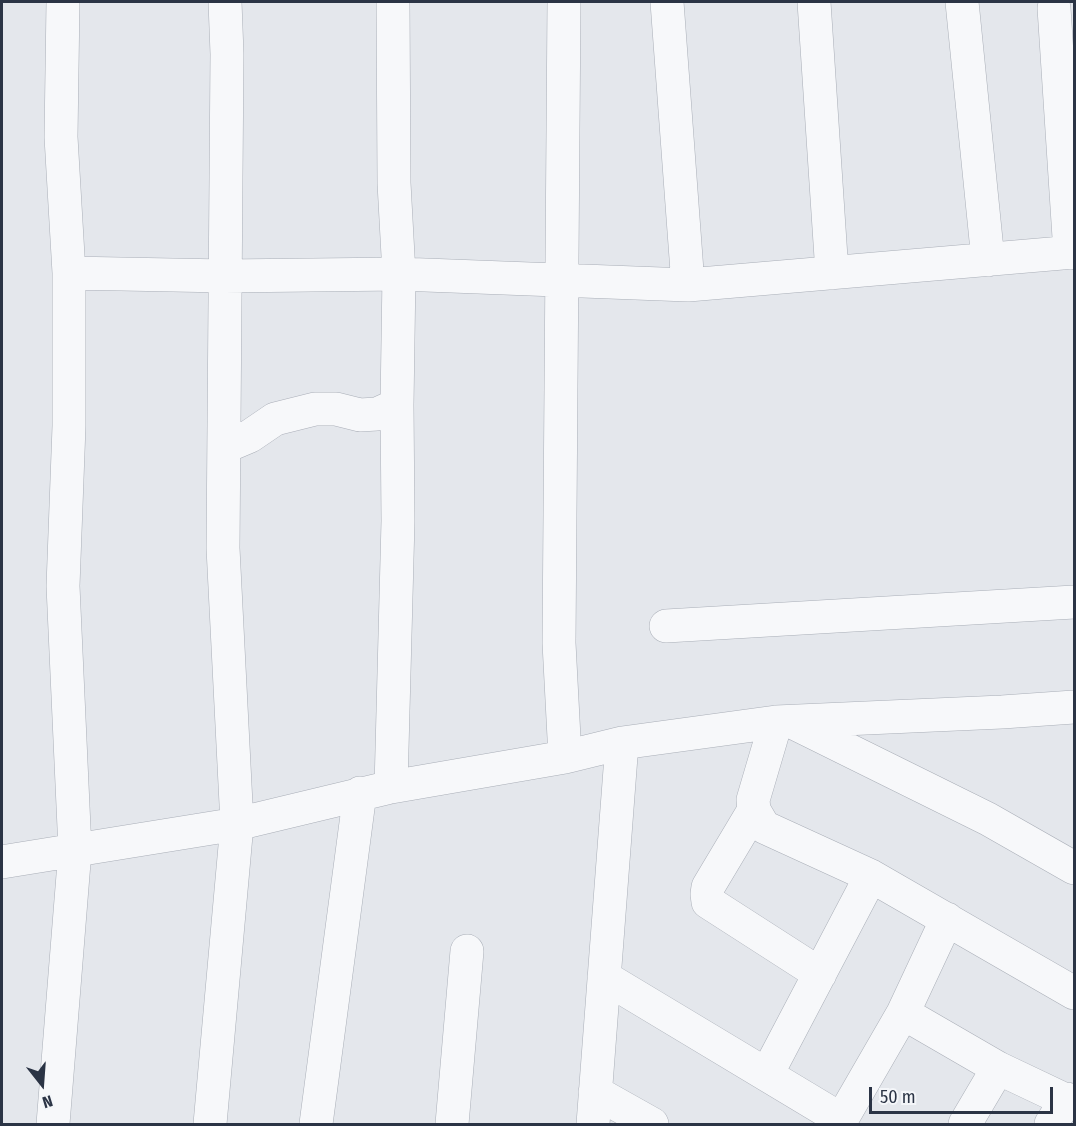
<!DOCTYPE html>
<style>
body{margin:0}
#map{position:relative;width:1076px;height:1126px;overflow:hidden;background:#e4e7ec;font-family:"Fira Sans Condensed",sans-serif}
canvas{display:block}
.frame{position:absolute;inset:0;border:3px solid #2b3445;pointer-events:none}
.north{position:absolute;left:12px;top:1054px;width:60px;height:60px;-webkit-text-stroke:4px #f4f6f9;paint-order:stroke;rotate:163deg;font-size:16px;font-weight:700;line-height:24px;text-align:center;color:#2b3445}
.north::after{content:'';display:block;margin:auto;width:21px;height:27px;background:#2b3445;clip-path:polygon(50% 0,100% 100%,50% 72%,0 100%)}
.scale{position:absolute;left:869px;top:1087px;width:184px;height:27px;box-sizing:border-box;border:3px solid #2b3445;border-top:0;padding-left:8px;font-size:18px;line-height:21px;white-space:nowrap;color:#2b3445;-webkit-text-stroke:4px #f4f6f9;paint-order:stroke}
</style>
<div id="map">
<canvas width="1076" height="1126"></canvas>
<div class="frame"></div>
<div class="north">N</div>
<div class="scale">50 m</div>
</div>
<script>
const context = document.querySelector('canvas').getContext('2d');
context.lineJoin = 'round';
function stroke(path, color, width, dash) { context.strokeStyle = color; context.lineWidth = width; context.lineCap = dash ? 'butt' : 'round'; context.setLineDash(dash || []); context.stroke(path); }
const minor = new Path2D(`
 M564 2 559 643 565 757
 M667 2 688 285
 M814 2 832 273
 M962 2 988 260
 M1054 8 1070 253
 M69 273 225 276 399 274 688 285 1074 252
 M224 447 250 436 275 419 315 409H336L360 415 377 414 397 405
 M666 626 1074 602
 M776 722 753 800 754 810 764 827 871 876 1074 993
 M794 723 988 819 1074 868
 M391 787 398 521 397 405 399 274 394 183 393 2
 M754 810 708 887 707 894 708 902 820 974
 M2 862 237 824 391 787 565 757 622 743 776 722 1002 712 1074 707
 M604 977 842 1120
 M903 1013 998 1068 1074 1104
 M767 1074 871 876
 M595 1092 652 1124
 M53 1124 75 850 63 586 69 426V273L61 137 63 2
 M210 1124 237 824 223 548 227 54 225 2
 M316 1124 360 793
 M452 1124 467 951
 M593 1124 622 743
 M839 1124 903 1013 947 919
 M965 1124 998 1068
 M1051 1124 1067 1099`);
stroke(minor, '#a9aeb7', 34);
stroke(minor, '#f7f8fa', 33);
</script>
